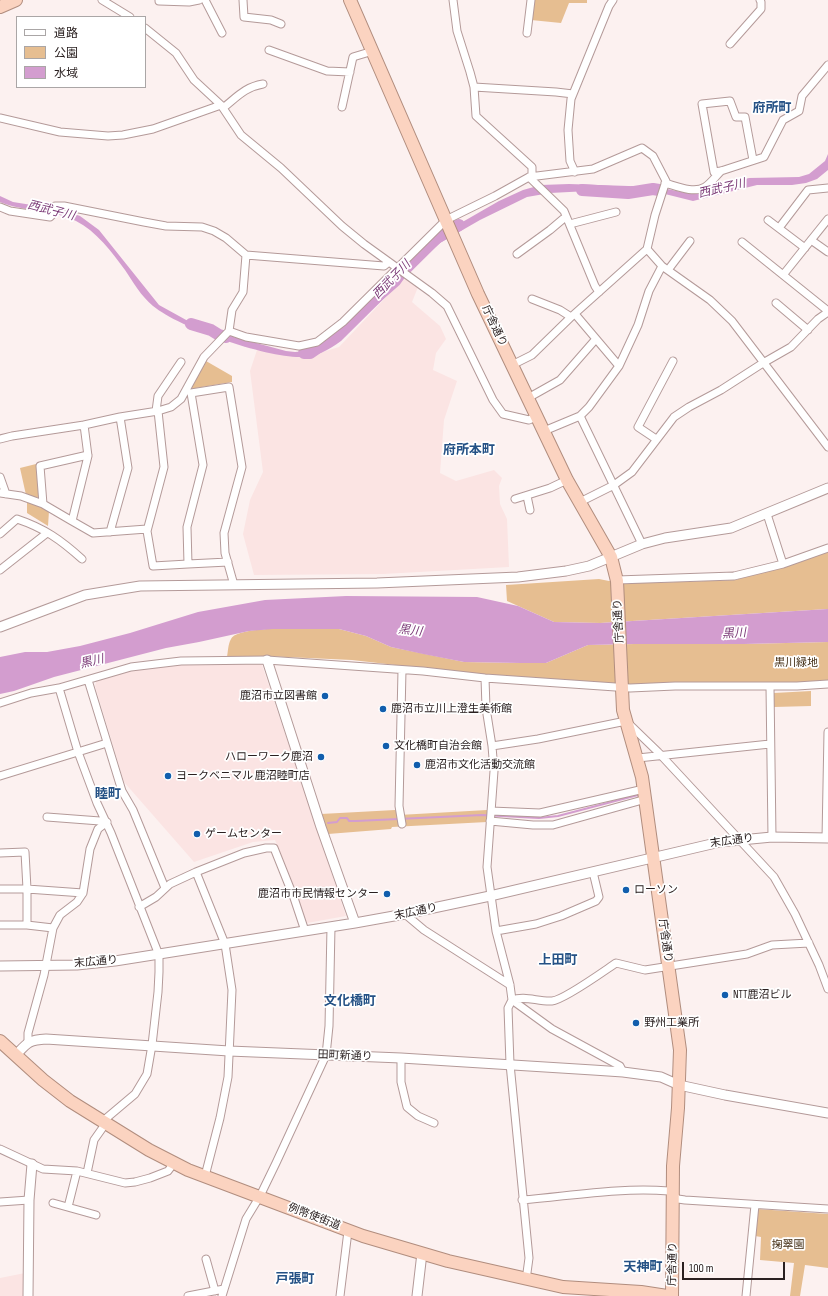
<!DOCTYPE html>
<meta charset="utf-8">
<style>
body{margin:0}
#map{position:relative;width:828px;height:1296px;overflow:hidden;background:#fcf1f0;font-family:"Sofia Sans Condensed","Noto Sans JP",sans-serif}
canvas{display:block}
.legend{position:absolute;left:16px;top:16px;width:130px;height:72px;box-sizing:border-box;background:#fff;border:1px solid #aaa6a6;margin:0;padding:5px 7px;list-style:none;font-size:12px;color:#2a2020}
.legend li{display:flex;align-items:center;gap:8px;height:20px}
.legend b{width:20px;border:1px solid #aaa6a6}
.scale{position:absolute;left:682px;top:1262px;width:103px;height:18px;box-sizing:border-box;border:2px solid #2a2020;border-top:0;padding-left:5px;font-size:12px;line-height:14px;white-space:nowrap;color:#2a2020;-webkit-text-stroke:3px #fff;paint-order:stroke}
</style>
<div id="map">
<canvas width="828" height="1296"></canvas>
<ul class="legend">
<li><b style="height:5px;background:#fff"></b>道路</li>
<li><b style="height:11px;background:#e6be91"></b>公園</li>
<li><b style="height:11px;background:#d39dcf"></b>水域</li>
</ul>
<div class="scale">100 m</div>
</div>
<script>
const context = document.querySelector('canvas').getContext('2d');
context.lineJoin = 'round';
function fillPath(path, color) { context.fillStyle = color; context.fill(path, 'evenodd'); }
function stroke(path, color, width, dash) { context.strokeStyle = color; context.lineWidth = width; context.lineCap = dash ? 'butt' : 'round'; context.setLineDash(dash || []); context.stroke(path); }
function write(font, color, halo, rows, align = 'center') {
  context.font = font + ' "Sofia Sans Condensed","Noto Sans JP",sans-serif'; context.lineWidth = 3.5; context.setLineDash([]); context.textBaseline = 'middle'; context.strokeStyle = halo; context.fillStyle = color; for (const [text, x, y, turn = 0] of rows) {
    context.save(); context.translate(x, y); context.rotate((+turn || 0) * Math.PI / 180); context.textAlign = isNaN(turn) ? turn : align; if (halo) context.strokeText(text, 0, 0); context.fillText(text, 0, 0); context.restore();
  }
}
const built = new Path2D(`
 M408 274 420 282 412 302 440 326 446 339 436 353 433 370 457 381 444 420 440 473 456 481 494 470 502 478 499 486 500 504 507 519 509 567 383 574 254 575 243 534 250 500 263 472 250 371 257 350 306 357 339 347Z
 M183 662H261L346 916 307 923 275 840 253 842 194 862 124 782 95 686 97 678 136 667Z
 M25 1273V1296H0V1278Z`);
const green = new Path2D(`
 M533 0H587V3H569L561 23 531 20Z
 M206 361 232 376V382L190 389Z
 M36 464 41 493 37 498 26 495 20 468Z
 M27 501 49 511 48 526 27 513Z
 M828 552V609L600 623 554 622 507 601 506 585 599 579 609 581 624 580 631 582 648 583 735 580Z
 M306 628 339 629 366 636 391 647 464 662 520 663H546L588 645 634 644H744L828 642V680L803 684 634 686 517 679 352 660 264 656 227 657C228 652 228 644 231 639 236 627 294 628 306 628Z
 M811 691V706L774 707V693Z
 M395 810 398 812 399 815 487 810V822L392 827 391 829 328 834 321 814Z
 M757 1209 828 1214V1268L805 1265 800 1296H790L794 1263 760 1260 761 1237 755 1236Z`);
const water = new Path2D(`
 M828 154V170L817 179 806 183 792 185H757L693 201 653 191 640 190 628 193 608 190 550 193 527 197 480 220 440 243 341 341C329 350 316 357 300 357 264 357 180 328 153 306 141 296 133 282 125 270 112 252 96 231 76 221 53 209 24 212 0 202V196L13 202 63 210 80 216 99 230 159 305 188 321 219 333 286 351 295 352 306 351 326 345 333 341 425 251 459 224 499 201 523 190 541 185 569 184 658 187 691 194 701 193 710 191 721 185 749 178 799 177 809 174 825 161Z
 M346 596 477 597 518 606 554 622 600 623 828 609V642L744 644H634L588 645 546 663H520L464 662 423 654 391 647 366 636 339 629H273L249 631 199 642 166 648 54 677 14 691 0 694V657L25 652H47L80 646 130 633 198 612 265 600Z`);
const stream = new Path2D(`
 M328 823 337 822 340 818H347L349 821H356L482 815 539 818 558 816 638 795`);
const river = new Path2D(`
 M582 190 628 193 653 189 659 190
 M191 324 211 330 219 335 226 337
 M304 353H310L323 344 395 281 406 265 438 237 459 225`);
const minor = new Path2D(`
 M102 0 130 17
 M159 0V1L189 2 199 0
 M205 0 222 33
 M243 0 244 17 271 20 281 24
 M453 0 457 31 470 72 474 87 556 92 573 94
 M145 28 176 53 194 80 221 105 241 135 281 168 342 226 364 244 432 293 447 306 493 400 503 414 529 420 537 416
 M527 33 531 0
 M730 44 761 9V2L760 0
 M269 50 327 71 350 72
 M474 87 476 116 532 167V176
 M342 107 353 57 373 51
 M223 108C237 97 245 87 263 84
 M0 118 60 132 108 136 123 135 153 129 221 105
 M753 160 745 117H736L730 101 702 104 714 172 721 171 764 157 783 120 799 111 802 96 828 65
 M575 172 570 161 568 130 571 99 609 6 613 0
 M529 177 564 211 595 286 599 292
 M665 183C676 186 694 194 705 187 711 183 716 176 721 171
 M0 207 10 211 50 217 52 215 55 206H64L144 222 166 226 202 227 214 231 226 238 246 255 384 266 389 262
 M768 220 805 248
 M570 224 616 212
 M779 228 808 190 828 188
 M811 240 828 252
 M742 242 828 311
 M647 249 662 266 710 300 732 321 828 447
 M517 254 550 230 563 219 567 218
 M668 270 690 241
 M783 275 828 219
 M532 299 560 310 571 317
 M776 303 808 330
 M575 314 619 366
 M229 331 246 337 299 346 317 342 343 322 446 220 495 196 529 177 593 169 642 148 653 156 666 181 655 215 647 249 571 317 532 355 512 365
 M528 398 560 380 595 340
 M156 411 158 396 181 362
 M580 416 642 544
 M120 417 158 411
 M544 431 580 416 589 407 619 366 638 325 649 291 662 266
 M0 439 12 436 84 425
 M656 439 638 427 673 361
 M0 477 6 494
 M0 493 21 496 43 504
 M527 496 530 510
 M515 499 550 488 567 480
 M580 502 614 485 632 472 674 417 689 407 721 390 763 363 791 347 818 319 828 312
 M767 514 783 564
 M72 521 43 504 40 466 88 455
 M110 532 128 468 120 417 84 425 88 456 72 521 93 533 147 529
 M0 534 17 519C44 528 61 540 82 559
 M228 562 188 564 187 527 203 465 191 393 229 387 242 467 224 533 225 553 234 585
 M188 564 153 566 147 531 164 467 158 411 171 407 181 399 204 357 229 331 232 310 243 292 246 255
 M0 570 47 533
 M617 580 734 576 783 564 828 548
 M402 670 399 806 402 824
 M485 678 486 708 492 746 494 771 487 867 496 931 510 985 512 1000 508 1008 510 1064 529 1258 526 1280
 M88 680 122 791 133 810 165 888
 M770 687 772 837
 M0 703 31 693 59 688
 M492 746 538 739 626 721 658 752 774 877 795 914 819 965 828 989
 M638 758 770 744
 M0 776 107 743
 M491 811 540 813 644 789
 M47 817 100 821 102 825
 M490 821 533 825H553L646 799
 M826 838 828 732
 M0 853 25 852 27 889V925
 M196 872 225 944 232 990 228 1077 220 1118 205 1176
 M0 889H27L83 893
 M139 907 156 897 170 884 196 872 244 853 266 848H274L294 898 305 931
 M405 914 424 930 510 985
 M0 925H27L53 928
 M496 931 536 924 561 916 596 901 599 897 593 872
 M512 1000C525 995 538 1002 552 1001 564 1000 604 971 616 963L645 970 747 954 772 945 809 943
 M512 1000 552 1029 620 1066 623 1072
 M28 1042V1033L44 975 53 928 60 915 77 902 83 893 90 849 98 829 107 822
 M401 1058V1082L407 1107 418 1116 434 1123
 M103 1121 135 1094 147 1074 152 1045 158 992 159 972V955L111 833 97 803 78 752 59 688 131 667 181 661 267 660 423 671 485 678 630 688 675 686H797L828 684
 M0 1149 43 1169 77 1171 125 1183 135 1182 150 1178 168 1171 174 1163
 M87 1173 94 1140 106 1123
 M522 1200C571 1196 620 1187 669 1191L678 1199 685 1200 828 1209
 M0 1202 29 1200
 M53 1203 96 1215
 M68 1207 77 1171
 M206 1259 215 1291
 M188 1296 224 1289
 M222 1296 246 1219 260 1196 276 1163 326 1055 329 1026 331 927
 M340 1296 348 1231
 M746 1296 755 1205`);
const tertiary = new Path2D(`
 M0 627 85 595 140 586 377 583 518 577 566 571 589 566 642 544 665 538 731 528 828 488
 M267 660 321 827 355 923
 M0 966 77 965 115 961 355 923 405 914 490 896 720 842 772 837 828 838
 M16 1055C27 1043 28 1040 46 1039L229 1051 401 1058 593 1070 623 1072 661 1077 679 1085 725 1095 828 1113
 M28 1296 29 1200 32 1164
 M417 1296 422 1253`);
const trunk = new Path2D(`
 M350 0 478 294 567 480 611 557 617 581 623 710 642 777 680 1050 678 1108 673 1166 672 1296
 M0 7 16 0
 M0 1041 43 1080 70 1101 149 1150 188 1170 363 1236 448 1261 563 1287 641 1292 667 1296`);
const markers = [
 [325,696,4,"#115ead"],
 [383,709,4,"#115ead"],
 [386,746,4,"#115ead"],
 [321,757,4,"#115ead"],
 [417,765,4,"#115ead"],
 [168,776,4,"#115ead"],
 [197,834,4,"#115ead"],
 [626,890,4,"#115ead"],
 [387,894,4,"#115ead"],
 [725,995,4,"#115ead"],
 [636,1023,4,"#115ead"]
];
const streetNames = [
 ["庁舎通り",494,326,65],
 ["庁舎通り",619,621,-93],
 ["末広通り",732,841,-8],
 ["末広通り",416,912,-12],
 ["庁舎通り",665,941,82],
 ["末広通り",96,962,-5],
 ["田町新通り",345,1056,2],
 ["例幣使街道",314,1217,21],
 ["庁舎通り",673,1264,-89]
];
const parkNames = [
 ["黒川緑地",796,663],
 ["掬翠園",788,1245]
];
const poiNames = [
 ["鹿沼市立図書館",317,696,"right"],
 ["鹿沼市立川上澄生美術館",391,709],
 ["文化橋町自治会館",394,746],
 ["ハローワーク鹿沼",313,757,"right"],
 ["鹿沼市文化活動交流館",425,765],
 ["ヨークベニマル 鹿沼睦町店",176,776],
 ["ゲームセンター",205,834],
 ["ローソン",634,890],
 ["鹿沼市市民情報センター",379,894,"right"],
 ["NTT鹿沼ビル",733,995],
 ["野州工業所",644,1023]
];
const waterNames = [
 ["西武子川",722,189,-13],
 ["西武子川",51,211,14],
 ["西武子川",392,280,-46],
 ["黒川",410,631,7],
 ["黒川",734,634,-4],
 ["黒川",92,662,-14]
];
const quarterNames = [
 ["府所町",772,109],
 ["府所本町",469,451],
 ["睦町",108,795],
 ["上田町",558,961],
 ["文化橋町",350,1002],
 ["天神町",643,1268],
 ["戸張町",295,1280]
];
fillPath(built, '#fbe4e3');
fillPath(green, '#e6be91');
fillPath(water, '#d39dcf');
stroke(stream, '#d39dcf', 2);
stroke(river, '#d39dcf', 12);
stroke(minor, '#b49a99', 9);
stroke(tertiary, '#b49a99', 11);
stroke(trunk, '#b18d7e', 14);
stroke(minor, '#fff', 7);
stroke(tertiary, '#fff', 9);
stroke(trunk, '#fbd3c0', 12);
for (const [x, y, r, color] of markers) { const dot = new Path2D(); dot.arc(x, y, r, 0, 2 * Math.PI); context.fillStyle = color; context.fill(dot); stroke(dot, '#fff', 1.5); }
write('11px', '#2a2020', '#fff', streetNames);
write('11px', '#432e15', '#fff', parkNames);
write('11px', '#2a2020', '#fff', poiNames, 'left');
write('italic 12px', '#7b3a77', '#fff', waterNames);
write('bold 13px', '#245185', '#fff', quarterNames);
</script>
